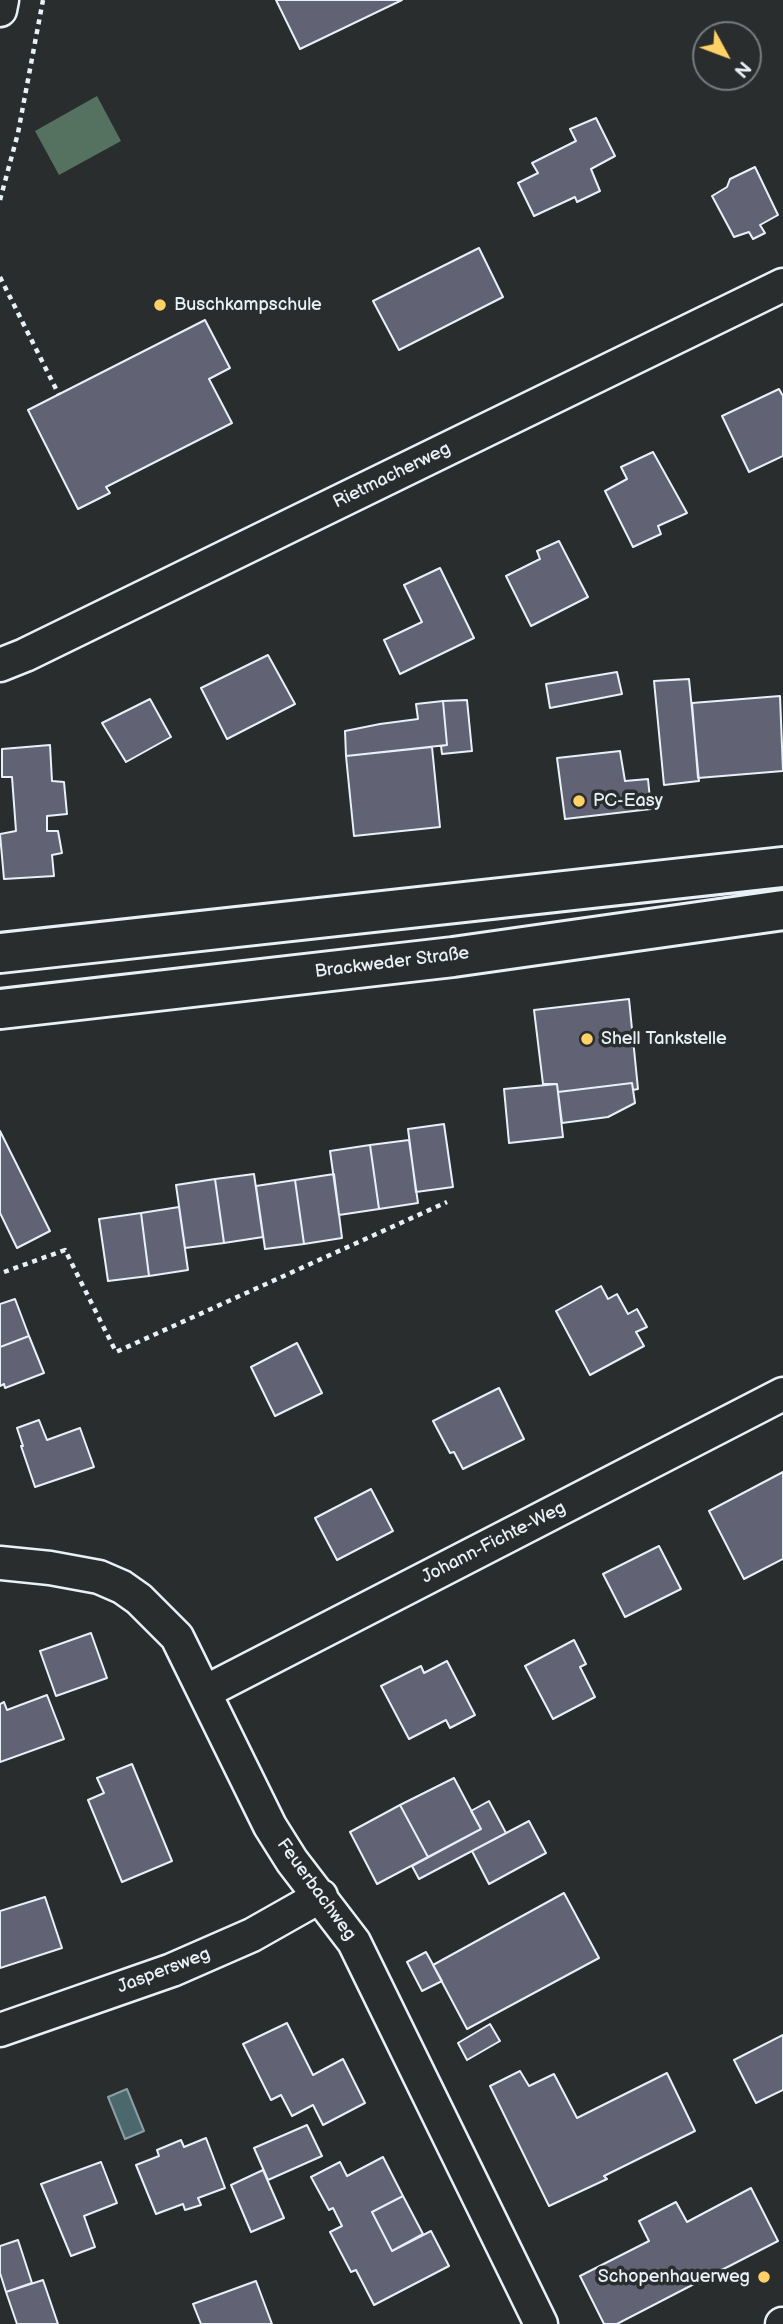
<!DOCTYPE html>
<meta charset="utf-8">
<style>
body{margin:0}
#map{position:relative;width:783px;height:2324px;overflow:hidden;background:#2a2d2e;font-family:"Balsamiq Sans",sans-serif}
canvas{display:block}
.north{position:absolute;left:692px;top:21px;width:70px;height:70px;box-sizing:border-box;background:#2a2d2e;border:2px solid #767b7f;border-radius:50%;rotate:131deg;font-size:19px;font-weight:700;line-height:28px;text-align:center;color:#e8f1f8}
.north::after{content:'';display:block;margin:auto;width:24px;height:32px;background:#ffd166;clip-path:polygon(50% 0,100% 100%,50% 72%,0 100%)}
</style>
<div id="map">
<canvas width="783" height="2324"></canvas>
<div class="north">N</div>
</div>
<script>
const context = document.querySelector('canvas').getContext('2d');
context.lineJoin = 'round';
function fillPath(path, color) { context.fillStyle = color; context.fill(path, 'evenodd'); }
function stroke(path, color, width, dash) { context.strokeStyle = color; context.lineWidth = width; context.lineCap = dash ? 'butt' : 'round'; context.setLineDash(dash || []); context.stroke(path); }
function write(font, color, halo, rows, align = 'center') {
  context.font = font + ' "Balsamiq Sans",sans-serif'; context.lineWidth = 7; context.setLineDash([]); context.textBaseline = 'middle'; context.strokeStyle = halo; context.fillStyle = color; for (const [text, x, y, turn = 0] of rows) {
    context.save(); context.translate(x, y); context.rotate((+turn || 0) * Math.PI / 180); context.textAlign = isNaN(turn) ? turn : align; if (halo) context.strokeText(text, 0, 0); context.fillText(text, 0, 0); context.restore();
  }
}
const green = new Path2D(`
 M97 96 121 141 59 175 35 131Z`);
const water = new Path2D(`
 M127 2089 144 2131 125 2139 108 2097Z`);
const building = new Path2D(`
 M276 0H402L300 49Z
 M596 118 615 156 591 169 600 191 577 202 575 197 534 216 518 183 538 173 532 163 576 141 570 129Z
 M755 167 778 215 760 225 765 233 753 239 749 232 734 237 712 196 727 187 730 179Z
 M479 248 503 297 399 350 373 301Z
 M205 320 230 368 209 379 232 423 106 487 110 493 78 509 28 410Z
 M779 389 783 396V456L749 472 722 416Z
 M653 452 687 513 658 526 661 534 633 547 605 491 627 479 621 467Z
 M559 541 588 597 531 626 506 576 540 559 537 551Z
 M440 568 474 638 400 674 384 640 422 622 404 585Z
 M268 655 295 704 227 739 201 688Z
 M617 672 622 694 550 708 546 684Z
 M689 679 699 781 664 785 654 681Z
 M780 696 783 771 698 778 692 703Z
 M150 699 171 737 126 762 102 723Z
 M467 700 472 751 442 754 441 746 447 745 443 701Z
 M443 701 447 745 346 756 345 731 380 724 418 719 416 704Z
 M50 745 52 781 64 782 67 814 47 816V831H58L62 853 52 855 54 876 4 879 0 834 16 831 12 777H2V749Z
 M432 747 440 827 354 836 346 756Z
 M620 751 625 781 648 779 651 809 565 819 557 758Z
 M629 999 638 1089 633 1090 632 1083 558 1092 557 1084H543L534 1010Z
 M632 1083 635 1103 608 1117 562 1123 558 1092Z
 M557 1084 563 1137 509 1143 504 1089Z
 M444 1124 453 1187 416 1192 408 1129Z
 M0 1131 50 1231 17 1248 0 1213Z
 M409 1140 418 1203 379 1209 370 1145Z
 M370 1145 379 1209 339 1215 330 1151Z
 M254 1174 263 1237 224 1243 215 1179Z
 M334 1174 342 1238 304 1244 295 1180Z
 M215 1179 224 1243 185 1248 176 1185Z
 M295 1180 304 1244 265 1249 256 1186Z
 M179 1207 188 1270 149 1276 141 1213Z
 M141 1213 149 1276 108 1281 99 1219Z
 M601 1286 608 1299 617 1294 628 1314 637 1309 647 1327 636 1332 644 1346 590 1375 556 1311Z
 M15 1299 29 1336 0 1347V1304Z
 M29 1336 44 1373 5 1388 4 1384 0 1386V1347Z
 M297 1343 322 1393 275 1416 251 1367Z
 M499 1388 524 1439 463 1469 454 1452 450 1453 433 1421Z
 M39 1420 47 1440 80 1428 94 1467 35 1487 21 1446H23L17 1428Z
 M783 1472V1559L744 1579 709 1511Z
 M371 1489 393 1531 337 1560 315 1518Z
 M659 1546 681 1589 625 1617 603 1574Z
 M91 1633 107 1678 56 1696 40 1651Z
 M574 1640 586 1664 580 1667 595 1697 553 1719 525 1666Z
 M447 1661 475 1715 450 1728 446 1720 409 1739 381 1686 421 1666 424 1673Z
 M47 1695 64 1739 0 1762V1704L4 1702 7 1710Z
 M132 1764 172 1861 122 1882 88 1800 104 1793 97 1778Z
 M454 1778 481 1829 428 1857 400 1805Z
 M489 1801 506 1833 419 1879 412 1866 481 1829 471 1811Z
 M400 1805 428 1857 377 1884 350 1832Z
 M529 1821 546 1853 489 1884 472 1851Z
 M564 1893 599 1958 467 2029 433 1965Z
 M45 1897 62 1948 0 1968V1911Z
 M426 1952 442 1981 422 1991 407 1962Z
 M287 2023 313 2075 343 2059 365 2103 323 2125 313 2105 292 2116 281 2095 271 2100 243 2044Z
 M490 2024 500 2041 467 2060 458 2043Z
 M783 2035V2090L756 2103 734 2060Z
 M520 2071 529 2086 554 2074 577 2118 667 2073 695 2131 604 2176 607 2179 549 2206 490 2086Z
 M307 2125 322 2156 268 2180 254 2148Z
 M206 2138 225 2188 198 2198 201 2205 185 2210 183 2204 156 2214 136 2165 159 2156 157 2150 181 2140 184 2147Z
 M383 2157 403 2196 372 2212 392 2251 431 2231 449 2266 374 2305 356 2270 351 2272 330 2232 342 2226 333 2208 329 2210 311 2177 340 2162 347 2176Z
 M101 2162 117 2203 84 2216 95 2247 71 2256 41 2184Z
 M263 2170 284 2218 251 2232 231 2185Z
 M751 2188 778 2241 712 2275 713 2276 699 2284 698 2282 617 2324H604L580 2276 649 2241 639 2221 676 2202 687 2222Z
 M403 2196 423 2234 392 2251 372 2212Z
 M18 2240 32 2283 6 2292 0 2273V2246Z
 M43 2280 58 2324H17L6 2292Z
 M256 2281 272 2324H201L193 2304Z`);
const path = new Path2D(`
 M0 200 18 133 43 0
 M0 277 59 395
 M4 1272 65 1250 116 1352 447 1202`);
const street = new Path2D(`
 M0 10 2 0
 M0 665 25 655 783 285
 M0 1563 50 1568 99 1577 122 1587 139 1599 177 1637 270 1826 292 1861 354 1942 541 2324
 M205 1692 783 1394
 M0 2030 172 1970 252 1935 321 1896
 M782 2324H783`);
const secondary = new Path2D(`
 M0 953 783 867
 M0 1009 453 957 783 910`);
const markers = [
 [160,305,7,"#ffd166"],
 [579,801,7,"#ffd166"],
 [587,1039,7,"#ffd166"],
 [764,2277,7,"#ffd166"]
];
const poiNames = [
 ["Buschkampschule",174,305],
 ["PC-Easy",593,801],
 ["Shell Tankstelle",601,1039],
 ["Schopenhauerweg",750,2277,"right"]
];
const streetNames = [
 ["Rietmacherweg",392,476,-26],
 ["Brackweder Straße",392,963,-7],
 ["Johann-Fichte-Weg",494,1543,-27],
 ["Feuerbachweg",316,1890,54],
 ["Jaspersweg",164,1971,-21]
];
fillPath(green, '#557160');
fillPath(water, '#4b696d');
stroke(water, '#8a9fa5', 2);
fillPath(building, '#616375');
stroke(building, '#e8f1f8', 2);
stroke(street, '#e8f1f8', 37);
stroke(secondary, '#e8f1f8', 44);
stroke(path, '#e8f1f8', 4.5, [5, 5]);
stroke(street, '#2a2d2e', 32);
stroke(secondary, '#2a2d2e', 38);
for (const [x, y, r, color] of markers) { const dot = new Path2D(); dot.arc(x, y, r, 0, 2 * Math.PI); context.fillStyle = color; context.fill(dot); stroke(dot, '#2a2d2e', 2.5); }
write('18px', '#e8f1f8', '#2a2d2e', poiNames, 'left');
write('18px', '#e8f1f8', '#2a2d2e', streetNames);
</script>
